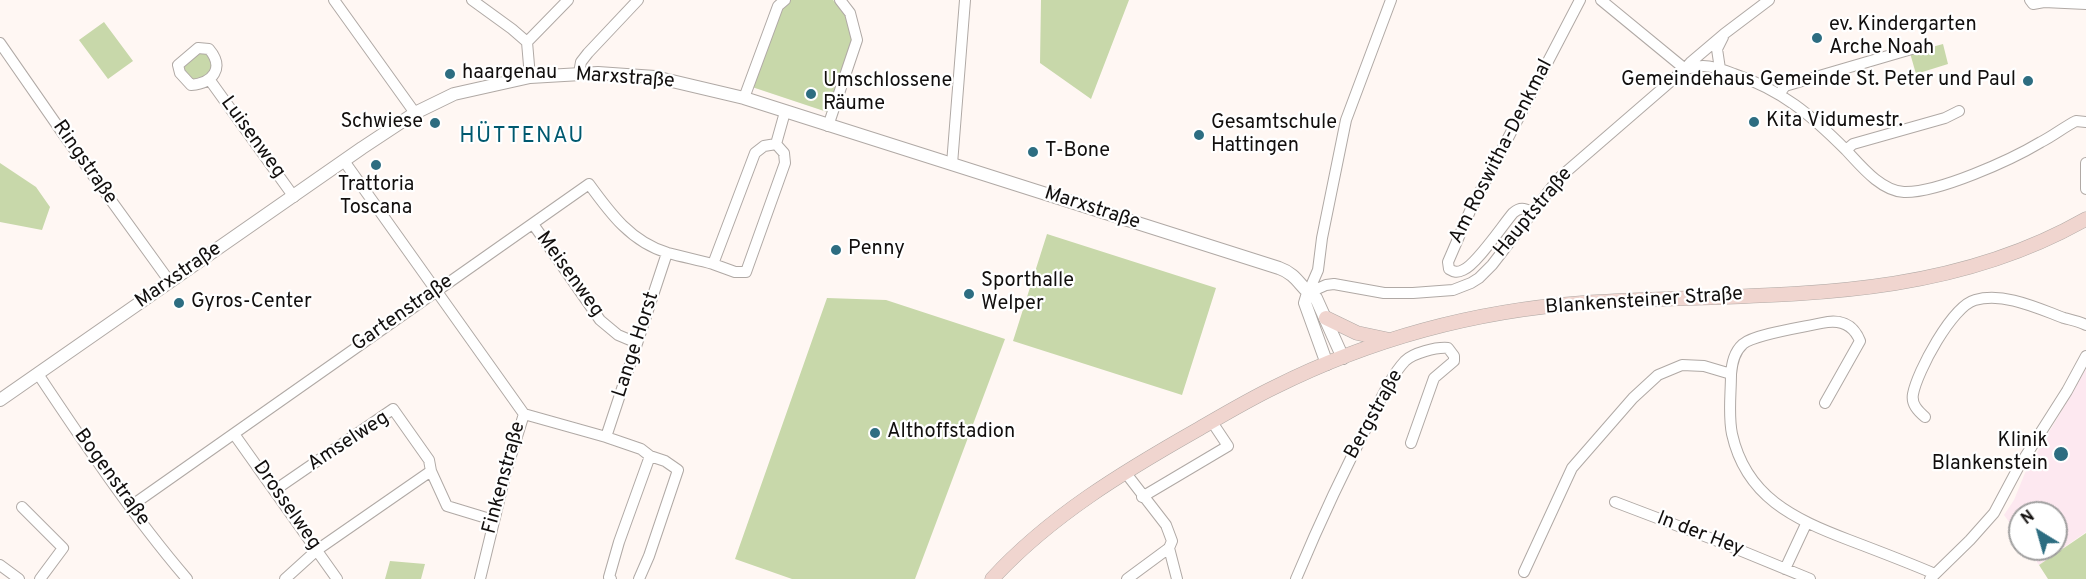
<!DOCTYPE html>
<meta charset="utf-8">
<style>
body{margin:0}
#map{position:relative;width:2086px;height:579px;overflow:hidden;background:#fff7f3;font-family:Overpass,sans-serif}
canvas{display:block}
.north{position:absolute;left:2008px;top:501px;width:60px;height:60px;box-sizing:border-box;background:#fff;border:2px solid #a09f9f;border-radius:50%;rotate:323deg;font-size:16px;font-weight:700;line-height:24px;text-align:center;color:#120f0e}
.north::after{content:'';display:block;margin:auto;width:21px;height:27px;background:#2d6d81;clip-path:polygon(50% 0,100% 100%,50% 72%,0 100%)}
</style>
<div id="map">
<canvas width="2086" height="579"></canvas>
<div class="north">N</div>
</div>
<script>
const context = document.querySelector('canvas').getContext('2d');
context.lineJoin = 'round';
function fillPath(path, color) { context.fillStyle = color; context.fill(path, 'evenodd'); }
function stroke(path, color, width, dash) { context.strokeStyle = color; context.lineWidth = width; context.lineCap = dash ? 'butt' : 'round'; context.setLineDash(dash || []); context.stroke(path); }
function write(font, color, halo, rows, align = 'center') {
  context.font = font + ' Overpass,sans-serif'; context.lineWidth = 4.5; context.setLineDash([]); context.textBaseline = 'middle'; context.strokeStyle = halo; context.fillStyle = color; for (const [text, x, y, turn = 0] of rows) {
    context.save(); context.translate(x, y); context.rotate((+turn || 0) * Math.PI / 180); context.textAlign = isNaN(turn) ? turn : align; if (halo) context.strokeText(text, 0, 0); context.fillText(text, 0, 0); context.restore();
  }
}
const medical = new Path2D(`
 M2086 369V532L2039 565 2028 549H2056V513H2020V537L2004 515 2014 500 2025 473Z`);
const green = new Path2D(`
 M788 0H833L848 14 853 42 830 113 752 87 780 7Z
 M1041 0H1129L1091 99 1040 63Z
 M104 22 133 61 108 79 79 40Z
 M1943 44 1948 64 1916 74 1910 53Z
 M201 52 209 55 213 62C210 73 205 78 193 80L184 71V67Z
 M0 163 36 187 50 207 42 230 0 222Z
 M1047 234 1216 288 1182 395 1013 341Z
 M827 298 886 300 1005 339 915 579H792L735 559Z
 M2086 533V579H2048L2039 565Z
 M390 561 425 564 421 579H385Z`);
const minor = new Path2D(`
 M334 0 415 113
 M472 0 512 29 527 42 530 77
 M1601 0 1685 69
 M2030 0 2033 4 2044 2 2086 4
 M527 42 568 0
 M0 43 66 138 170 282
 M198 48 209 49C225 68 213 83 191 85L180 73 178 65Z
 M1685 69C1691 68 1697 66 1703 66 1713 66 1724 70 1734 74 1782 90 1811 115 1846 150 1861 166 1881 191 1904 192 1938 193 2011 160 2041 142 2053 136 2064 127 2076 121L2086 122
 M1720 69 1717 49 1723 37
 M579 73 581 62 588 53 638 0
 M209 79 294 197
 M1780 93 1785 86 1915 48
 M744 98 778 6 785 0
 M828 126 857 40 850 13 840 0
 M776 144 784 153 785 163 746 272H735L713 264 755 153 764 146Z
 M776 144 785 112
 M1846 150 1853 144 1945 118 1959 111
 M344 161 524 414 506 472 480 579
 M2086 163V189
 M952 164 965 0
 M1532 212C1524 208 1520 207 1513 213 1502 226 1476 265 1463 270 1457 273 1454 272 1449 269L1448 262 1470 211 1580 0
 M533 224 600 320 618 335 637 343
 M1308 293 1326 285 1334 284 1384 293H1413L1453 290 1471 283 1479 278 1492 265 1559 178 1685 69 1691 62 1724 34 1769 0
 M1308 293 1318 270 1322 238 1346 120 1391 0
 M38 374C84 443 133 516 187 579
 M1731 374C1732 363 1734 352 1743 344 1755 334 1805 327 1822 323 1839 319 1853 323 1860 341L1825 403
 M524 414 606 437 641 449 650 456 665 461 678 470 649 556 639 579
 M1925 417C1918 411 1911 404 1913 394 1917 372 1952 306 1975 300 2004 292 2037 308 2064 318 2071 320 2079 321 2086 325
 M234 434 337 579
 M606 437 667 253
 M1125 472 1166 525 1172 541 1169 548 1127 579
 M275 490 393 409 429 460 431 471
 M1142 497 1228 446 1212 422
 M1615 502 1715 540 1810 579
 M131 506 589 184C610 213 631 242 668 253 683 257 698 260 713 264
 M22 507 63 548 40 579
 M1169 548 1177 579
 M0 565 19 579
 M1785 569 1806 524
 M1524 572 1572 468 1633 398 1658 375 1682 365 1704 366 1731 374C1731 394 1728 415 1732 434 1746 497 1794 519 1849 540 1878 551 1907 562 1935 574
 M285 579 317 550 431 471 447 506 493 520
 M611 579 609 577 619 542 650 456
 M1296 579C1319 524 1344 470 1372 417 1381 399 1391 376 1405 361 1413 353 1436 347 1448 348L1454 356V361L1434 378 1411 443
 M1930 579 1970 540 1994 513 2018 468 2067 391 2086 356`);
const tertiary = new Path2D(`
 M1308 293 1305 303 1327 364
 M0 400 362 148 415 113 454 94 530 77 598 73 655 77 744 98 1279 268C1299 275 1300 289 1316 298L1343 358`);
const secondary = new Path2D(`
 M1326 318 1357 333 1390 340
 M992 579C1050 516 1123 472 1197 430 1223 415 1248 400 1275 387 1371 339 1476 311 1582 303 1756 291 1928 309 2086 219`);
const markers = [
 [1817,38,6,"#2d6d81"],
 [450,74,6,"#2d6d81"],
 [2028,81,6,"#2d6d81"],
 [811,94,6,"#2d6d81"],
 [1754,122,6,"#2d6d81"],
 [435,123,6,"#2d6d81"],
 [1199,135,6,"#2d6d81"],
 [1033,152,6,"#2d6d81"],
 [376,165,6,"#2d6d81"],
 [836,250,6,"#2d6d81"],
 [969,294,6,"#2d6d81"],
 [179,303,6,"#2d6d81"],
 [875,433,6,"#2d6d81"],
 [2061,454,8,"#2d6d81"]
];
const poiNames = [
 ["ev. Kindergarten",1829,26],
 ["Arche Noah",1829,49],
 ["haargenau",462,74],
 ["Gemeindehaus Gemeinde St. Peter und Paul",2016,81,"right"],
 ["Umschlossene",823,82],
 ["Räume",823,105],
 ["Kita Vidumestr.",1766,122],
 ["Schwiese",423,123,"right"],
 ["Gesamtschule",1211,124],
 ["Hattingen",1211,147],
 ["T-Bone",1045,152],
 ["Trattoria",376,186,"center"],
 ["Toscana",376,209,"center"],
 ["Penny",848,250],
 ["Sporthalle",981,282],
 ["Welper",981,305],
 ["Gyros-Center",191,303],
 ["Althoffstadion",887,433],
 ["Klinik",2048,442,"right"],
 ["Blankenstein",2048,465,"right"]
];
const streetNames = [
 ["Marxstraße",625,79,4],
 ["Luisenweg",252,138,54],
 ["Am Roswitha-Denkmal",1502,152,-63],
 ["Ringstraße",84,163,55],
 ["Marxstraße",1092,209,18],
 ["Hauptstraße",1534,213,-50],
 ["Meisenweg",569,275,54],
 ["Marxstraße",179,276,-35],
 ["Blankensteiner Straße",1644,302,-4],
 ["Gartenstraße",403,314,-35],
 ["Lange Horst",637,345,-72],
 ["Bergstraße",1375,415,-61],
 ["Amselweg",349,442,-33],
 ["Bogenstraße",111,478,54],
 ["Finkenstraße",505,478,-75],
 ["Drosselweg",286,506,55],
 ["In der Hey",1700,535,21]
];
const quarterNames = [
 ["HÜTTENAU",522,138]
];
fillPath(medical, '#fde8f0');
fillPath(green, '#c8d8aa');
stroke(minor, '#b0a9a5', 12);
stroke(tertiary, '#b0a9a5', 14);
stroke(secondary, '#b0a9a5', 15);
stroke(minor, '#fff', 10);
stroke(tertiary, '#fff', 12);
stroke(secondary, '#f0d5cf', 14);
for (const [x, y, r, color] of markers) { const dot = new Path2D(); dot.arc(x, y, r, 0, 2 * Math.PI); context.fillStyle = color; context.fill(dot); stroke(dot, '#fff', 2); }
write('20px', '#120f0e', '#fff', poiNames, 'left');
write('20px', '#120f0e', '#fff', streetNames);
context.letterSpacing = '1.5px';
write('22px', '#00596f', '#fff', quarterNames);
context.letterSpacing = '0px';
</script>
